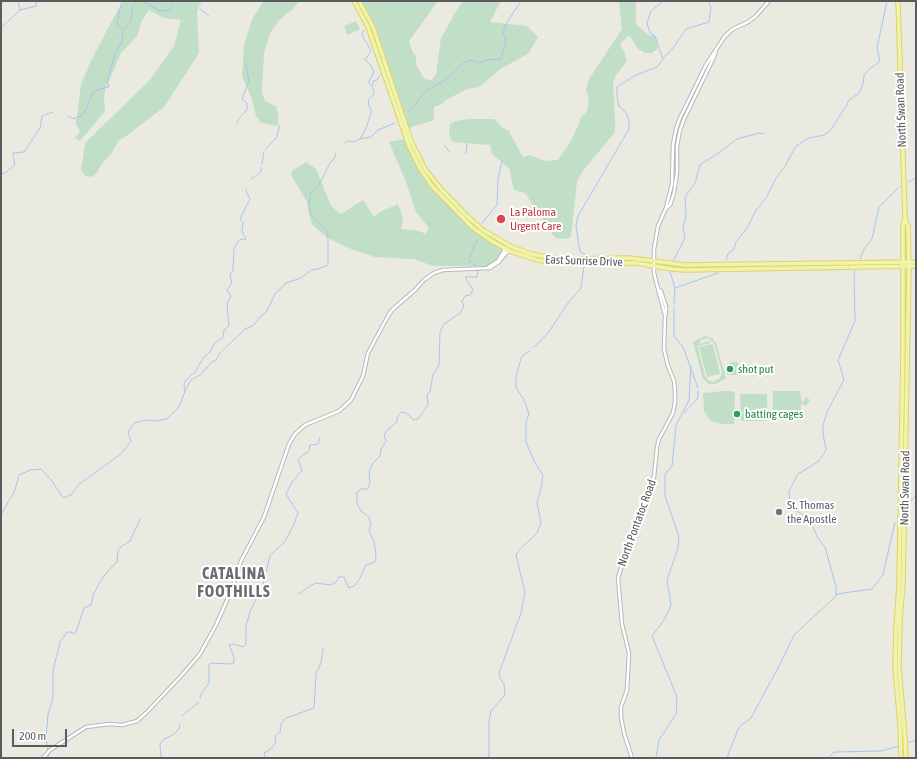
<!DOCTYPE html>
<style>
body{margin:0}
#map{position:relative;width:917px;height:759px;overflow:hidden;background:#eaeae1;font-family:"Asap Condensed",sans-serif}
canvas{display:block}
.frame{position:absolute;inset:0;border:2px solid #595b5f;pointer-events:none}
.scale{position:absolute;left:12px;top:729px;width:55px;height:18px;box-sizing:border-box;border:2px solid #595b5f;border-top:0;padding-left:5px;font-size:12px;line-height:14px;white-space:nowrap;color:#595b5f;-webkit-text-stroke:3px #fff;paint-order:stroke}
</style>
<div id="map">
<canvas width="917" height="759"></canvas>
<div class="frame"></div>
<div class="scale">200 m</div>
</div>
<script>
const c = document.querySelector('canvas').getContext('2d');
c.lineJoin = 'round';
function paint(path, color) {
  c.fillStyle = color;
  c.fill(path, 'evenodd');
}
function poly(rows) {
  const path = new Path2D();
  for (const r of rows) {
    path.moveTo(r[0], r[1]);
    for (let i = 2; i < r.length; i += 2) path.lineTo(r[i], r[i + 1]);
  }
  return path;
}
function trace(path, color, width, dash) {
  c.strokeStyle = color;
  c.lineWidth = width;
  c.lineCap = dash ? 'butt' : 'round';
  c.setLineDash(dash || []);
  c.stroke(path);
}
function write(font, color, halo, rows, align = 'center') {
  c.font = font + ' "Asap Condensed",sans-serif';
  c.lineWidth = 4;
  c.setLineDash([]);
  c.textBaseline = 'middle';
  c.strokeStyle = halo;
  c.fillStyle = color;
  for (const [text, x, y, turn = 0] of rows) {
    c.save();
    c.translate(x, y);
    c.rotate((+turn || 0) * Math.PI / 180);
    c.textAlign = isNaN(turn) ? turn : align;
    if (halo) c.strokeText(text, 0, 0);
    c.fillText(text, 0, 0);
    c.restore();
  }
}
const green = poly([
 [124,1,202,1,197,11,199,53,164,107,125,137,119,140,111,154,101,165,97,173,92,177,86,176,81,170,85,143,150,80,174,46,181,20,164,18,149,10,142,20,137,36,121,53,105,90,104,101,105,111,80,141,75,138,80,131,76,124,81,84,91,61,117,11],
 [265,1,299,1,294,8,279,20,270,33,264,54,262,92,265,101,276,106,278,114,278,126,261,123,256,116,252,99,242,76,244,44,252,20,262,3],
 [361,1,438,1,409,41,414,55,416,55,416,65,424,78,429,80,432,80,436,74,441,38,462,1,501,1,490,22,527,26,538,37,528,54,502,68,479,87,467,89,444,101,444,103,434,107,434,120,408,128,378,35,371,19],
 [619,1,636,1,636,24,648,35,655,36,658,48,652,53,645,53,638,49,629,35,621,43,621,47,624,51,627,61,615,77,613,84,615,120,615,132,582,172,577,181,571,237,567,239,556,238,552,234,551,227,544,222,525,193,514,190,509,168,492,154,490,145,453,142,449,135,450,124,456,121,469,119,494,119,503,128,509,131,521,154,524,157,529,155,545,161,558,160,570,143,579,124,581,117,585,114,588,108,589,100,586,90,589,79,622,29],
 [356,21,360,29,347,35,344,26],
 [404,139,416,162,433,187,465,220,503,250,495,262,485,266,439,266,430,265,414,259,375,257,351,249,326,237,312,224,308,210,307,202,291,175,293,170,306,162,316,169,331,206,341,214,363,200,374,217,380,212,398,204,403,218,401,229,419,231,426,234,429,228,416,212,406,182,389,142],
 [705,336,712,338,716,343,726,378,716,384,709,384,703,379,693,342],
 [707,338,714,343,722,372,720,378,713,382,708,380,705,376,698,348,698,344,699,346,710,343,709,341,699,344,701,340],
 [713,344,720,374,707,377,699,347],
 [730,362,738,362,738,375,727,375,725,367,730,367],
 [724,391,733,391,735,394,734,424,722,424,714,422,710,420,704,411,703,393],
 [773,391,800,391,802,403,806,397,810,400,806,406,801,404,801,410,792,420,775,420,774,419,773,412],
 [740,394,767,394,767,421,741,421]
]);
const stream = poly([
 [122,1,117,23,122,29],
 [142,1,160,11,170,10,173,4,172,1],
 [200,9,209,16],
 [20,10,36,6,37,1],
 [1,28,20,10,18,1],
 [123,30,130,23,133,5,137,1],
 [663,58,673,48,686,29,709,22,711,6,708,1],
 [373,85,373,81,377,80,380,75],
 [409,112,427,90,447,79,464,62,471,60,480,63,486,60,501,59,506,40,503,33,506,24,521,1],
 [68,116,74,119,82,115,87,108,92,94,97,90,109,87,109,85,107,82,115,54,122,41,123,32],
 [237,123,240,117,247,110,247,103,242,99,249,81,246,64],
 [360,139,367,126,371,113,371,109,369,106,368,100,374,94,373,88,369,83,369,81,374,72,370,64,365,60,371,51,363,37,362,33,364,30],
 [345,143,348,141,353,142,360,139,371,137,378,130,395,123],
 [445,146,450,152],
 [265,150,276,138,280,125],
 [466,153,467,143],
 [262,164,264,152],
 [1,174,5,173,15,165,13,153,24,152,40,128,42,116,53,112],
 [257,175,261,171,261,167],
 [251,179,255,176],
 [908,182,916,178],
 [482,223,497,205,498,179,502,161],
 [472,252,477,240],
 [471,254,469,259,469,261,473,262],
 [585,254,580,252,576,226,578,216,629,129,629,121,626,113,619,106,617,97,617,87,636,75,657,67,663,59,655,36,650,33,647,23,651,11,660,4,661,1],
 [860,259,864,249,872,239,879,207,899,187],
 [726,260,728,254,734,249,736,242,747,228,756,210,766,198,776,178,785,166,796,146,809,138,824,135,830,131,847,105,848,101,859,93,863,84,864,76,867,71,880,61,877,48,887,1],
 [673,261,685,238,683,228,686,216,685,197,695,183,700,165,717,154,737,139,759,133,764,134],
 [474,264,478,267],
 [670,272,675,288,674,304],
 [675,288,718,273],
 [674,307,674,336,683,347,698,388],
 [533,348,548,333,568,303,581,288,584,265],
 [185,392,184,384,186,380,196,371,203,358,210,352,214,344,223,337,224,330,229,326,227,304,231,296,227,290,232,283,230,274,233,270,234,249,238,241,241,239,245,240,246,239,242,231,243,223,240,219,250,199,247,193,246,189],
 [684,413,698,398,698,391],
 [906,507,916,495],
 [1,515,15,490,19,475,30,470,41,469,52,481,63,498,71,495,78,485,121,454,131,441,128,432,134,423,146,420,155,421,167,419,178,408,189,383,191,380,200,375,212,362,216,360,220,353,245,329,254,325,261,316,267,311,275,294,286,283,301,278,311,270,318,269,328,265,328,236,327,232,311,214,309,203,311,193,320,183,330,163,334,159,336,153],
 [298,594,315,583,331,585,336,582,339,577,344,577,349,588,354,586,359,580,366,565,375,562,376,555,374,542,369,531,371,524,369,517,361,511,357,503,357,492,361,489,367,489,370,484,369,472,373,463,380,456,381,449,386,441,384,435,386,431,397,422,397,417,401,412,406,413,414,420,418,419,428,405,427,395,430,391,433,375,439,365,440,332,444,324,459,314,464,307,462,301,465,296,470,295,473,290,465,277,477,277,478,270],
 [837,594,872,589,883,575,895,522],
 [258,596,263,585,270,555,284,543,294,524,298,513,286,494,292,482,302,470,298,459,309,451,310,445,318,444,320,437],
 [200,698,201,694,209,683,209,664,213,663,229,664,234,663,234,657,229,645,233,644,243,647,246,644,246,626,250,612,256,599],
 [182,716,199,702],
 [907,743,916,740],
 [48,750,46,739,48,714,53,698,53,671,60,642,67,632,71,632,74,634,76,632,84,608,91,605,93,595,100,582,107,572,117,562,118,551,122,546,130,541,140,519],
 [48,754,49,758],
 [161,758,160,744,164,739,173,735,179,729,180,724],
 [265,758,264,753,271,749,276,742,275,736,280,732,281,724,286,718,314,708,316,673,321,663,323,648],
 [488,758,489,753,489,722,491,711,505,695,504,684,500,678,499,673,521,613,525,592,516,555,519,550,537,533,541,523,537,503,541,488,543,475,535,463,526,442,526,422,529,414,525,402,516,387,516,376,522,356,530,351],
 [656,758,659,740,676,714,677,697,652,636,664,620,671,605,667,580,678,548,679,537,665,496,665,474,672,466,676,425,689,400,691,366],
 [727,758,739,727,751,718,779,666,794,635,836,596,836,587,825,547,818,538,809,519,794,509,790,502,789,491,798,474,819,461,826,450,823,434,823,425,827,412,844,380,838,360,855,321,854,274,856,271],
 [828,758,834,752,881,751,900,746]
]);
const minor = poly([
 [666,208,672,184,673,145,676,129,680,118,706,65,725,36,733,29,748,22,756,16,769,1],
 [488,267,498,261,506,248],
 [658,289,654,273,654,249,658,226,666,208,670,205,674,193,677,173,677,146,680,130,684,119,714,57,716,50],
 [43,758,50,750,86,727,109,724,122,725,137,721,146,713,182,675,200,654,216,625,231,591,241,561,264,517,289,444,295,434,305,425,339,411,351,400,363,376,368,353,388,316,392,310,415,290,424,280,434,273,443,270,490,268,499,262,506,253,510,251],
 [632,758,624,733,621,717,621,707,627,690,629,653,622,624,618,578,628,546,654,477,657,447,659,439,673,413,675,402,675,391,674,381,668,366,664,349,665,315,666,313,666,307,661,291,658,289,665,315]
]);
const major = poly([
 [354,1,368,27,409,146,421,170,433,187,473,228,495,243,510,251,537,260,558,263,636,263,672,269,685,270,916,266],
 [359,1,373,27,411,141,425,169,441,189,468,217,483,230,510,246,531,254,559,259,629,258,685,265,916,262],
 [898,1,905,218,908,226,909,267,903,584,900,619,899,668,905,738,906,758],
 [901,758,900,724,895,668,896,628,899,585,903,352,903,225,905,218]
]);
const markers = [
 [501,219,5,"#e0444e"],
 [730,369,4,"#2e9e5b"],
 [737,414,4,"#2e9e5b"],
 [779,512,4,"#6b7280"]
];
const streetNames = [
 ["North Swan Road",901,110,-92],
 ["East Sunrise Drive",584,261,2],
 ["North Swan Road",905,488,-89],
 ["North Pontatoc Road",637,523,-70]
];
const healthNames = [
 ["La Paloma",510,212],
 ["Urgent Care",510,226]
];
const leisureNames = [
 ["shot put",738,369],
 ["batting cages",745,414]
];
const worshipNames = [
 ["St. Thomas",787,505],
 ["the Apostle",787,519]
];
const districtNames = [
 ["CATALINA",234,574],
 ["FOOTHILLS",234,592]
];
paint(green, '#c0dfc6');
trace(stream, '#a8c3f3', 1);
trace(minor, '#b6b7bc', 4.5);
trace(major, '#ddd466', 5.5);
trace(minor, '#fff', 2.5);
trace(major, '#f0f3ac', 3.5);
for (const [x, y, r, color] of markers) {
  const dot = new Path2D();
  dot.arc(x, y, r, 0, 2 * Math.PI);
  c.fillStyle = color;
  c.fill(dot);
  trace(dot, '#fff', 1.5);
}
write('12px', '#595b5f', '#fff', streetNames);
write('12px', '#be3a42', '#fff', healthNames, 'left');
write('12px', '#27864d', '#fff', leisureNames, 'left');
write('12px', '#5b616d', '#fff', worshipNames, 'left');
c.letterSpacing = '1px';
write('bold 16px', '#6a6c71', '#fff', districtNames);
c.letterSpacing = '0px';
</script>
